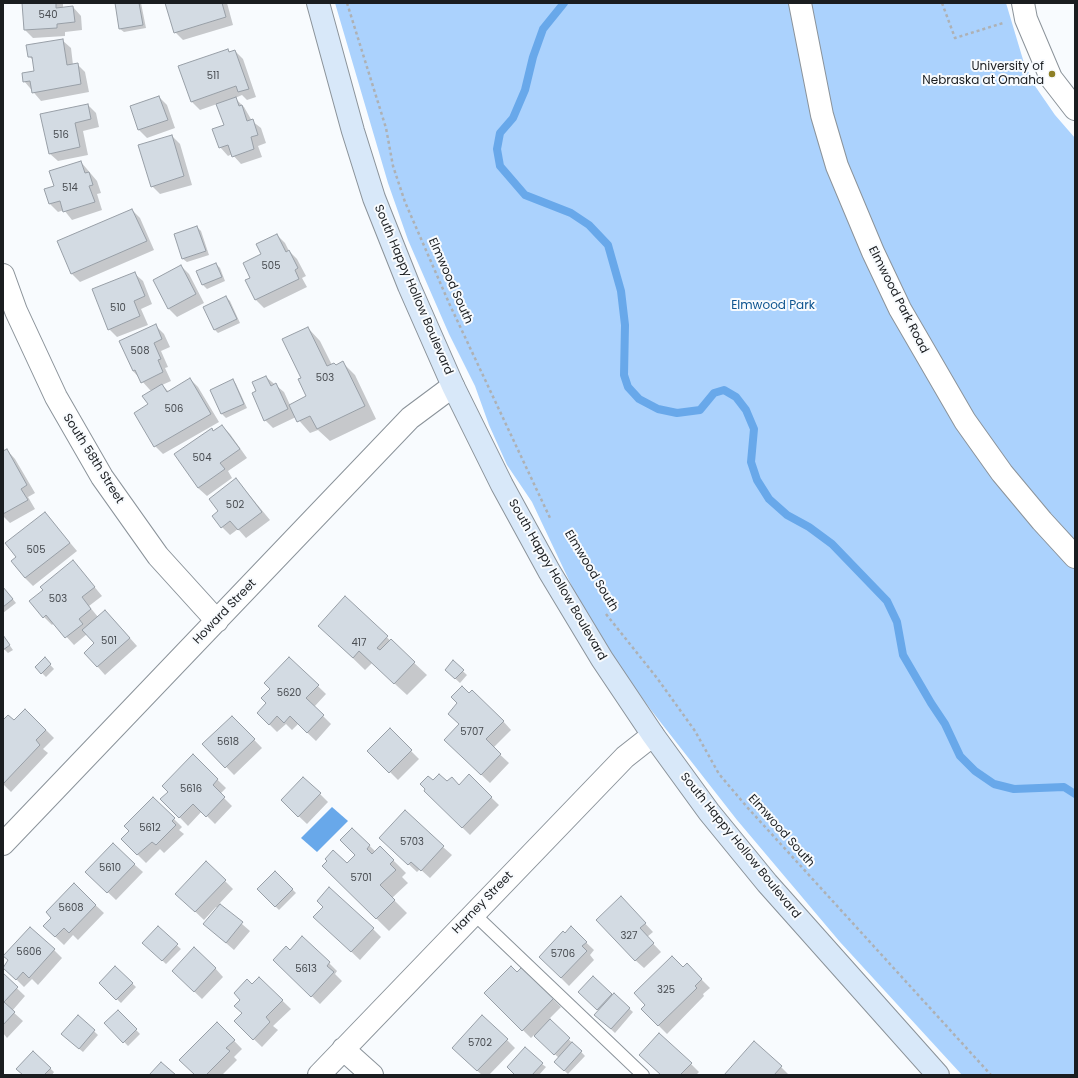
<!DOCTYPE html>
<style>
body{margin:0}
#map{position:relative;width:1078px;height:1078px;overflow:hidden;background:#f8fbfe;font-family:Poppins,sans-serif}
canvas{display:block}
.frame{position:absolute;inset:0;border:4px solid #1a1d20;pointer-events:none}
</style>
<div id="map">
<canvas width="1078" height="1078"></canvas>
<div class="frame"></div>
</div>
<script>
const c = document.querySelector('canvas').getContext('2d');
c.lineJoin = 'round';
function paint(path, color) {
  c.fillStyle = color;
  c.fill(path, 'evenodd');
}
function poly(rows) {
  const path = new Path2D();
  for (const r of rows) {
    path.moveTo(r[0], r[1]);
    for (let i = 2; i < r.length; i += 2) path.lineTo(r[i], r[i + 1]);
  }
  return path;
}
function trace(path, color, width, dash) {
  c.strokeStyle = color;
  c.lineWidth = width;
  c.lineCap = dash ? 'butt' : 'round';
  c.setLineDash(dash || []);
  c.stroke(path);
}
function write(font, color, halo, rows, align = 'center') {
  c.font = font + ' Poppins,sans-serif';
  c.lineWidth = 4;
  c.setLineDash([]);
  c.textBaseline = 'middle';
  c.strokeStyle = halo;
  c.fillStyle = color;
  for (const [text, x, y, turn = 0] of rows) {
    c.save();
    c.translate(x, y);
    c.rotate((+turn || 0) * Math.PI / 180);
    c.textAlign = isNaN(turn) ? turn : align;
    if (halo) c.strokeText(text, 0, 0);
    c.fillText(text, 0, 0);
    c.restore();
  }
}
const green = poly([
 [335,3,1006,3,1024,63,1035,86,1055,115,1075,138,1075,1075,962,1075,840,942,737,820,651,710,622,670,576,595,532,502,507,465,489,425,475,386,449,334,408,240,388,183]
]);
const water = poly([
 [332,807,348,821,317,852,301,838]
]);
const shadow = poly([
 [23,3,63,3,63,8,73,7,81,16,82,30,65,32,65,36,33,38,25,30],
 [116,3,141,3,146,28,124,32,120,29],
 [166,3,227,3,233,25,183,40,175,32],
 [62,40,71,48,73,65,77,64,85,72,89,92,41,101,24,81,35,72,34,61,29,56],
 [228,50,230,52,235,51,243,59,256,97,247,100,242,95,235,98,244,107,252,121,261,128,266,143,258,146,262,157,241,164,232,154,228,156,220,147,225,125,217,104,200,110,192,102],
 [159,97,167,105,175,128,147,138,139,130],
 [88,105,96,113,99,127,83,131,88,155,58,161,49,153],
 [172,136,180,144,192,185,160,194,152,186],
 [81,162,97,181,101,193,97,194,102,210,72,220,64,210,58,212,50,204,45,190,56,187],
 [132,210,140,218,154,250,80,282,72,274],
 [197,227,201,231,209,255,187,262,183,259,175,234],
 [277,235,285,243,289,251,297,259,306,276,302,278,307,287,264,308,256,300,247,280,251,278,262,255],
 [216,264,220,268,225,281,207,289,203,285,197,271],
 [181,266,189,274,204,303,177,317,169,309,154,280],
 [134,273,143,281,152,304,141,309,148,325,117,337,109,329],
 [226,297,230,301,240,323,218,333,214,329],
 [156,326,164,334,170,347,161,351,168,367,165,368,171,381,162,385,169,392,190,379,198,387,219,422,163,454,155,446,149,405,155,390,150,390,133,371],
 [308,328,320,341,332,365,336,366,343,363,355,375,376,419,330,441,318,430,310,433,296,417,273,428,265,420,257,391,266,377,284,392,290,405,307,397,302,378],
 [233,380,236,384,247,408,226,418,222,414,211,390],
 [222,426,230,434,247,458,228,471,232,478,207,496,198,488,175,454],
 [7,450,15,459,35,493,28,497,35,509,10,523,3,516,3,452],
 [236,479,270,520,246,538,238,529,230,535,222,527,220,511],
 [45,513,77,551,33,586,25,578,18,557],
 [73,561,102,596,89,606,98,617,113,619,137,646,105,675,97,666,96,644,87,634,74,645,54,623,52,625,44,617,44,590],
 [3,587,16,603,3,613],
 [345,598,427,675,407,695,372,663,365,670,332,638],
 [3,636,13,650,8,653,3,648],
 [289,658,326,694,314,707,331,724,316,741,298,724,292,730,286,724,277,732,258,713,268,703,271,689],
 [45,659,54,669,46,677,36,667],
 [453,662,467,675,460,683,446,670],
 [459,703,503,721,511,730,493,748,509,763,490,783,453,748,460,724],
 [232,717,262,748,234,775,204,744],
 [3,722,14,722,46,730,54,738,43,749,48,753,11,792,3,784],
 [390,730,419,759,398,780,369,751],
 [193,756,226,788,220,794,232,806,215,824,202,811,188,826,162,799,169,792],
 [469,776,499,805,470,835,425,791,433,781,459,786],
 [320,794,328,802,307,824,290,808],
 [153,798,182,827,179,830,184,834,164,853,160,849,146,863,122,839,131,831],
 [352,829,376,852,380,847,406,873,402,877,408,883,392,898,407,913,389,931,323,866,347,865,356,856],
 [389,846,443,847,452,855,430,878,420,869,417,872],
 [134,864,143,872,116,900,95,880],
 [275,872,296,893,279,910,258,889],
 [225,881,233,889,219,904,250,931,234,950,204,924,218,908,216,907,204,920,185,902],
 [74,885,104,913,78,940,73,935,64,945,44,926,52,918],
 [629,906,653,932,647,937,661,952,644,968,635,960],
 [323,925,373,929,381,937,360,960],
 [158,928,181,949,166,964,144,943],
 [571,928,594,950,590,955,594,960,569,986,540,957],
 [54,950,62,958,38,985,32,979,24,987,12,975],
 [290,951,329,963,337,971,335,974,342,981,320,1004,282,968],
 [687,965,710,988,703,994,704,996,667,1034,642,1009],
 [115,967,136,987,121,1003,100,983],
 [215,968,223,977,202,999,181,979],
 [522,969,561,1007,549,1019,585,1056,568,1074,555,1062,559,1058,534,1035,531,1038,485,993,517,974],
 [3,975,25,996,12,1011,23,1021,7,1038,3,1033],
 [593,977,633,1012,615,1033,596,1015,599,1011,579,992],
 [259,978,291,1009,273,1026,278,1030,262,1047,235,1021,243,1013,252,986],
 [118,1011,140,1034,128,1046,106,1023],
 [78,1016,98,1035,83,1052,66,1038],
 [217,1023,242,1049,234,1057,237,1060,222,1075,196,1075],
 [507,1040,515,1048,489,1075,482,1075,461,1056],
 [33,1052,54,1072,52,1075,24,1075],
 [542,1064,546,1067,539,1075,516,1075],
 [691,1064,699,1072,696,1075,662,1075],
 [781,1067,789,1075,725,1075]
]);
const stream = poly([
 [564,3,543,29,533,57,525,90,513,118,500,133,497,149,500,166,525,195,571,213,589,225,608,245,621,291,625,325,624,375,628,387,639,399,658,409,677,413,700,410,714,393,724,390,736,397,746,410,754,429,751,462,757,480,769,499,787,515,809,527,832,544,887,601,897,622,903,655,931,703,945,724,960,756,975,771,994,784,1014,789,1064,787,1075,794]
]);
const building = poly([
 [22,3,56,3,56,8,73,6,75,22,57,24,57,28,24,30,22,3],
 [115,3,139,3,143,25,119,29,115,3],
 [165,3,222,3,226,17,174,33,165,3],
 [63,39,67,65,78,63,81,84,32,93,30,81,23,82,22,73,34,71,32,57,28,57,26,45,63,39],
 [228,49,229,52,235,50,249,89,238,92,236,86,191,102,178,66,228,49],
 [159,96,168,120,138,130,130,106,159,96],
 [236,97,239,106,242,105,247,121,253,119,258,135,251,137,254,149,232,157,228,145,219,148,212,129,224,125,216,104,236,97],
 [88,104,91,119,75,123,80,147,49,154,40,114,88,104],
 [172,135,184,176,151,187,138,145,172,135],
 [81,161,85,173,89,172,93,185,89,186,95,202,63,212,60,201,49,204,44,189,54,186,49,171,81,161],
 [132,209,147,241,71,274,57,241,132,209],
 [197,226,206,251,182,259,174,234,197,226],
 [277,234,286,252,289,250,298,268,295,270,299,279,255,300,245,280,250,278,243,263,261,254,256,244,277,234],
 [216,263,222,277,202,285,196,271,216,263],
 [181,265,196,294,168,309,153,280,181,265],
 [135,272,145,296,134,301,140,316,108,330,92,289,135,272],
 [226,296,237,319,214,330,203,307,226,296],
 [156,324,162,339,154,343,161,359,158,360,163,372,141,383,135,370,133,371,119,341,156,324],
 [308,327,327,366,334,363,336,365,343,361,365,406,317,429,310,416,297,422,289,405,306,396,298,379,301,378,282,339,308,327],
 [266,376,271,386,276,383,288,409,264,421,252,393,256,391,252,382,266,376],
 [190,378,211,414,154,447,134,413,148,404,142,396,162,384,167,392,190,378],
 [233,379,244,404,221,414,210,390,233,379],
 [222,425,240,449,220,463,225,469,198,488,174,454,212,428,213,431,222,425],
 [7,449,27,485,21,489,28,500,3,514,3,451,7,449],
 [236,478,262,512,238,530,230,521,221,528,212,516,218,511,209,499,236,478],
 [45,512,70,543,25,578,11,561,16,557,5,543,45,512],
 [73,560,95,587,82,597,91,609,79,619,83,624,65,638,46,615,43,618,29,601,43,590,40,587,73,560],
 [3,587,13,599,3,607,3,587],
 [345,596,388,636,377,648,380,650,391,639,415,662,394,684,359,651,353,658,318,626,345,596],
 [105,610,130,638,97,667,84,653,94,643,82,630,105,610],
 [3,635,10,645,3,650,3,635],
 [45,657,51,664,41,674,35,667,45,657],
 [289,657,319,685,306,698,324,715,307,733,290,716,284,723,277,716,269,725,257,713,266,703,261,698,270,689,264,683,289,657],
 [453,660,464,670,455,679,445,670,453,660],
 [462,686,469,693,472,690,504,721,486,739,501,754,481,775,444,740,459,724,448,714,457,703,451,697,462,686],
 [25,709,46,730,36,740,40,745,3,784,3,720,8,715,14,720,25,709],
 [232,716,255,739,225,768,202,744,232,716],
 [390,728,412,750,389,773,367,751,390,728],
 [193,754,218,779,213,785,225,797,206,817,193,804,179,818,160,799,168,792,162,786,193,754],
 [439,774,447,781,452,777,459,785,469,774,492,797,462,828,424,791,425,789,420,784,428,776,433,780,439,774],
 [303,777,321,793,298,817,281,800,303,777],
 [153,797,175,818,172,821,176,825,156,845,152,842,137,855,121,839,129,831,124,826,153,797],
 [405,810,444,846,421,871,411,862,408,865,379,838,405,810],
 [352,828,370,845,367,849,372,854,380,846,394,860,390,864,396,870,380,885,395,900,376,919,322,866,327,861,325,859,333,850,347,863,355,855,340,840,352,828],
 [113,843,135,864,107,893,85,872,113,843],
 [206,861,226,880,195,912,175,894,206,861],
 [275,871,293,889,275,907,257,889,275,871],
 [74,883,96,905,69,933,64,928,55,937,43,926,51,918,46,912,74,883],
 [329,887,374,928,351,952,313,917,323,907,317,901,329,887],
 [621,896,646,923,640,928,654,943,635,961,596,920,621,896],
 [220,904,243,922,226,943,203,924,220,904],
 [158,926,178,944,162,961,142,943,158,926],
 [571,926,587,942,582,946,587,951,561,978,539,957,563,931,565,933,571,926],
 [30,927,55,949,29,978,23,972,16,980,3,968,8,960,3,956,30,927],
 [302,936,330,962,327,966,334,972,311,997,273,960,286,946,290,950,302,936],
 [194,947,216,968,194,992,172,971,194,947],
 [672,956,683,967,687,963,702,979,695,986,697,988,658,1026,641,1009,645,1005,634,993,672,956],
 [115,966,133,983,116,1000,99,983,115,966],
 [511,966,517,972,522,967,554,998,522,1031,484,993,511,966],
 [3,973,18,987,4,1002,15,1012,3,1025,3,973],
 [593,976,612,994,597,1010,578,992,593,976],
 [259,977,283,1000,266,1017,270,1022,253,1040,234,1021,242,1013,234,1006,240,1000,234,993,247,979,252,984,259,977],
 [614,993,630,1008,611,1029,594,1015,614,993],
 [118,1010,137,1029,123,1043,104,1023,118,1010],
 [78,1015,95,1030,79,1049,61,1034,78,1015],
 [482,1015,508,1039,477,1071,452,1048,482,1015],
 [550,1019,570,1038,554,1055,534,1036,550,1019],
 [217,1022,235,1040,226,1048,230,1051,206,1075,195,1075,179,1060,217,1022],
 [659,1033,692,1063,680,1075,661,1075,639,1055,659,1033],
 [754,1041,782,1066,774,1075,724,1075,754,1041],
 [572,1042,582,1051,564,1071,554,1062,572,1042],
 [525,1047,543,1063,532,1075,515,1075,507,1067,525,1047],
 [33,1051,51,1068,44,1075,23,1075,16,1069,33,1051],
 [161,1062,176,1075,149,1075,161,1062]
]);
const path = poly([
 [347,3,386,128,393,166,405,202,449,303,550,518],
 [942,3,955,38,1003,23],
 [606,614,657,678,695,731,719,774,747,807,991,1075]
]);
const lane = poly([
 [473,913,643,1075]
]);
const street = poly([
 [800,3,822,115,837,166,873,252,900,309,965,421,1002,473,1042,521,1075,557],
 [1023,3,1026,19,1051,78,1075,109],
 [3,275,16,311,56,397,102,477,158,556,217,621],
 [3,844,410,418,453,386],
 [343,1049,372,1075],
 [319,1075,625,757,653,735]
]);
const secondary = poly([
 [318,3,353,131,374,198,409,286,453,386,502,485,549,571,602,659,653,735,709,812,767,883,938,1075]
]);
const markers = [
 [1052,74,4,"#8e8027"]
];
const numberNames = [
 ["540",48,15],
 ["511",213,76],
 ["516",61,135],
 ["514",70,188],
 ["505",271,266],
 ["510",118,308],
 ["508",140,351],
 ["503",325,378],
 ["506",174,409],
 ["504",202,458],
 ["502",235,505],
 ["505",36,550],
 ["503",58,599],
 ["501",109,641],
 ["417",359,643],
 ["5620",289,693],
 ["5707",472,732],
 ["5618",228,742],
 ["5616",191,789],
 ["5612",150,828],
 ["5703",412,842],
 ["5610",110,868],
 ["5701",361,878],
 ["5608",71,908],
 ["327",629,936],
 ["5606",29,952],
 ["5706",563,954],
 ["5613",306,969],
 ["325",666,990],
 ["5702",480,1043]
];
const poiNames = [
 ["University of",1044,67],
 ["Nebraska at Omaha",1044,81]
];
const streetNames = [
 ["Elmwood South",450,281,66],
 ["South Happy Hollow Boulevard",413,290,67],
 ["Elmwood Park Road",898,300,63],
 ["South 58th Street",93,459,58],
 ["Elmwood South",591,571,59],
 ["South Happy Hollow Boulevard",557,580,60],
 ["Howard Street",225,612,-46],
 ["Elmwood South",781,831,48],
 ["South Happy Hollow Boulevard",740,846,51],
 ["Harney Street",483,903,-46]
];
const parkNames = [
 ["Elmwood Park",773,306]
];
paint(green, '#abd2fd');
paint(water, '#68a8ea');
paint(shadow, '#0003');
trace(stream, '#68a8ea', 8);
paint(building, '#d3dbe3');
trace(building, '#989fa7', 1);
trace(lane, '#8b939a', 14);
trace(street, '#8b939a', 24);
trace(secondary, '#8b939a', 24);
trace(path, '#aeb1b4', 2.5, [3, 3]);
trace(lane, '#fff', 12);
trace(street, '#fff', 22);
trace(secondary, '#d8e8f9', 22);
for (const [x, y, r, color] of markers) {
  const dot = new Path2D();
  dot.arc(x, y, r, 0, 2 * Math.PI);
  c.fillStyle = color;
  c.fill(dot);
  trace(dot, '#f8fbfe', 1.5);
}
write('10px', '#484c51', null, numberNames);
write('12px', '#1a1d20', '#f8fbfe', poiNames, 'right');
write('12px', '#1a1d20', '#f8fbfe', streetNames);
write('12px', '#0d5490', '#f8fbfe', parkNames);
</script>
